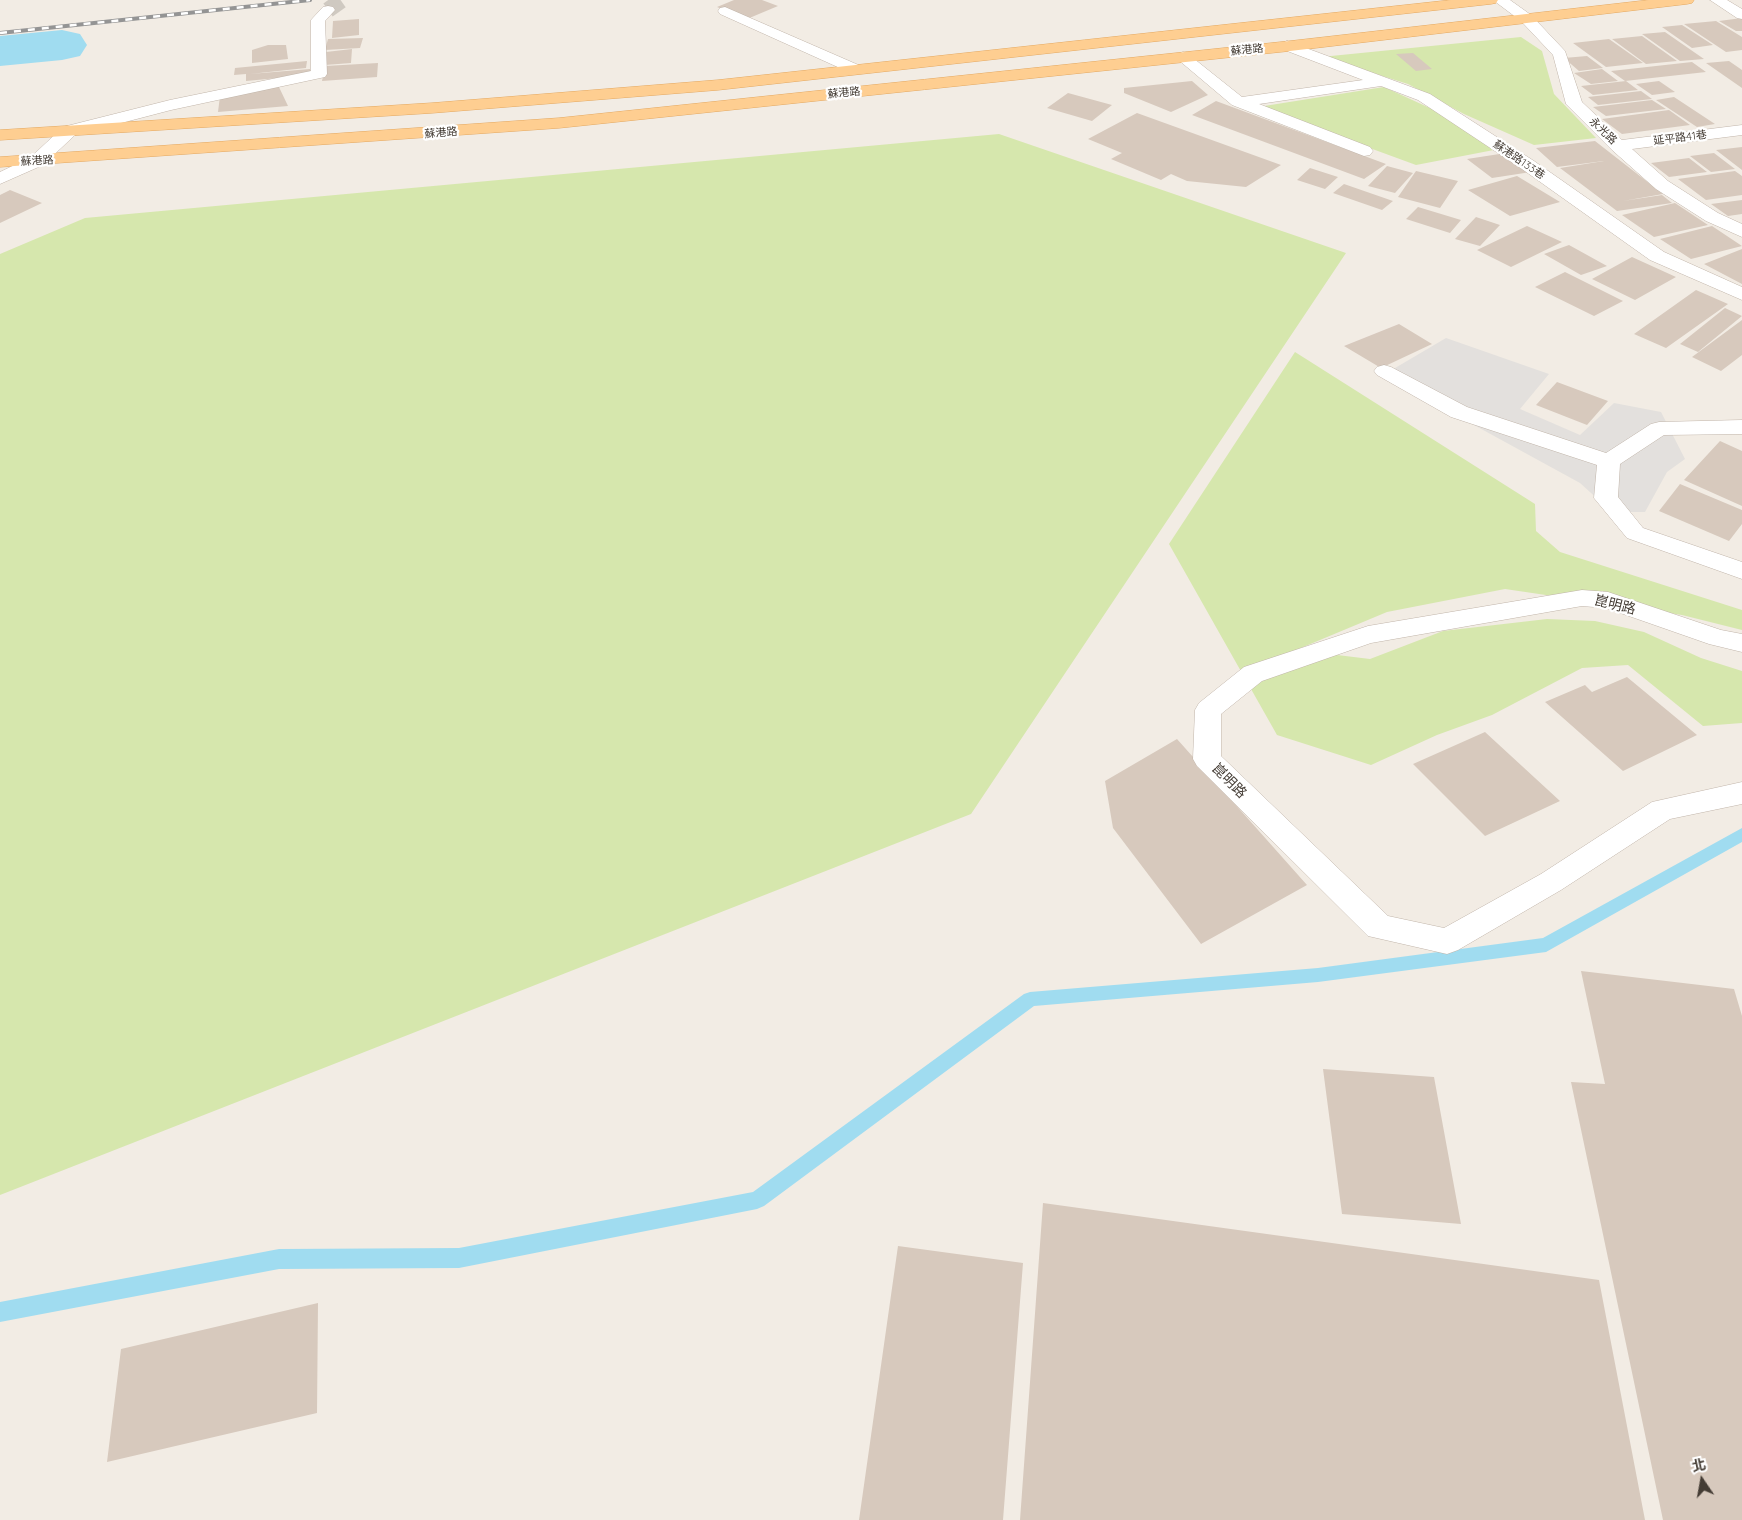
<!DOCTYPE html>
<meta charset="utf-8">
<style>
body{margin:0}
#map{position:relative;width:1742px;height:1520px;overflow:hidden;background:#f2ece4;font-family:Quicksand,"Noto Sans TC",sans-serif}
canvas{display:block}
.north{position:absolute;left:1677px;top:1455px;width:50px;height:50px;-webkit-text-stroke:4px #fff;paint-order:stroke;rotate:348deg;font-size:14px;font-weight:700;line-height:20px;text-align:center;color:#443c34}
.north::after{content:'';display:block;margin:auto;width:18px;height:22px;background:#443c34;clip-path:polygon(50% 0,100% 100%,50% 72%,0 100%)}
</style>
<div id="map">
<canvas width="1742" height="1520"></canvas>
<div class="north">北</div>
</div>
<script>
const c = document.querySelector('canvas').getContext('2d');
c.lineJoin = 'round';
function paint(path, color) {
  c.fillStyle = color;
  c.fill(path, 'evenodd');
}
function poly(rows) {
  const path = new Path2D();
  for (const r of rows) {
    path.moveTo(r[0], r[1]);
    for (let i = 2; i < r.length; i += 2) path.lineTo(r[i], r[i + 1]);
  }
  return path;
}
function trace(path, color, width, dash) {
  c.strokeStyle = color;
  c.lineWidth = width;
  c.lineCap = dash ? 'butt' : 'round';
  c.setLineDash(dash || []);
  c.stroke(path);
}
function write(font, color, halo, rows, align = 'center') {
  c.font = font + ' Quicksand,"Noto Sans TC",sans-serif';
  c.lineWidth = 4.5;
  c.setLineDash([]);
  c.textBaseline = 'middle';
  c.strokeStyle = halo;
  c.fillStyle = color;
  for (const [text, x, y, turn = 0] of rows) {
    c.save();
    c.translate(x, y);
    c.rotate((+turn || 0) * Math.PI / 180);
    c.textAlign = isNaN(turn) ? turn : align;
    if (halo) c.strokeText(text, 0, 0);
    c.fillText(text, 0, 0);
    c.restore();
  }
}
const green = poly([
 [1521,37,1542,51,1554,94,1596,138,1534,145,1464,114,1408,84,1321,57],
 [1384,87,1445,115,1499,149,1416,165,1258,107],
 [999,134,1346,253,971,814,0,1195,0,254,85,218],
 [1295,352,1535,504,1536,531,1560,552,1742,610,1742,630,1682,615,1505,589,1387,612,1296,650,1370,659,1443,631,1547,619,1595,621,1644,632,1701,658,1742,671,1742,723,1703,726,1628,665,1582,668,1492,715,1437,735,1371,765,1277,735,1169,544]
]);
const parking = poly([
 [1446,338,1549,374,1520,409,1580,435,1614,403,1661,412,1685,459,1667,472,1645,512,1612,512,1580,483,1410,390,1390,371]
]);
const stream = poly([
 [1742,828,1742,842,1546,952,1318,982,1034,1006,764,1206,757,1209,459,1268,279,1269,0,1322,0,1302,279,1249,459,1248,753,1192,1024,994,1030,992,1318,968,1543,938,1742,828]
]);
const river = poly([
 [62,30,80,34,87,45,80,56,62,60,0,66,0,36,62,30]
]);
const building = poly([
 [734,0,762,0,778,6,747,19,717,7],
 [1742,18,1742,31,1736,31,1719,21],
 [359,19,359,35,332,38,333,21],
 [1716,21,1742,37,1742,50,1726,52,1684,24],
 [1682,25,1713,45,1692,48,1662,27],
 [1665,32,1704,59,1680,61,1642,34],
 [1642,36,1677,61,1646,64,1612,39],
 [363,38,360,48,325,50,328,39],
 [1609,39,1643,63,1606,67,1573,43],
 [268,45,286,45,288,59,252,63,252,50],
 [352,49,351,63,325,65,326,52],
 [1413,53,1432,69,1416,71,1396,54],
 [1587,56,1603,68,1579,71,1564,58],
 [307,61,306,68,250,74,310,69,310,75,246,81,246,74,234,75,235,68],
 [1729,61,1742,70,1742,88,1706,63],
 [1692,62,1706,72,1625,81,1611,71],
 [378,63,377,77,322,81,325,66],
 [1602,69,1618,81,1591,84,1574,73],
 [1192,81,1208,95,1171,112,1124,93,1124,88],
 [1626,81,1638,90,1593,95,1581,86],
 [1659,81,1675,92,1652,95,1636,84],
 [278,85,288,106,218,112,220,96],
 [1641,91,1652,99,1598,105,1588,97],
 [1068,93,1112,105,1092,121,1047,108],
 [1674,97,1715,124,1697,127,1656,100],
 [1652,100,1666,109,1606,116,1593,107],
 [1216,101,1386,164,1364,179,1192,115],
 [1669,110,1690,125,1622,134,1602,119],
 [1137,113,1281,165,1246,187,1187,181,1171,174,1161,180,1111,159,1122,153,1088,139],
 [1595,141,1663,194,1623,201,1662,195,1672,203,1617,211,1560,168,1604,161,1557,167,1536,148],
 [1742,147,1742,170,1716,150],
 [1506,153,1531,172,1492,178,1467,159],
 [1714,153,1735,169,1711,172,1690,156],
 [1689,158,1707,172,1669,177,1651,163],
 [1387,166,1413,173,1395,193,1368,186],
 [1310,168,1338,177,1325,189,1297,180],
 [1416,171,1458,181,1440,208,1398,197],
 [1735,171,1742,176,1742,195,1706,200,1678,179],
 [1517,176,1560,202,1510,216,1468,190],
 [1344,184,1393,201,1382,210,1333,193],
 [10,190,42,203,0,223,0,195],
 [1742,200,1742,214,1728,216,1711,204],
 [1675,203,1708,225,1654,237,1622,215],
 [1418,207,1461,220,1450,233,1406,219],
 [1476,217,1500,225,1480,246,1455,239],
 [1527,226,1562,242,1511,267,1477,250],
 [1712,226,1742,246,1691,259,1660,239],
 [1569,245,1607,266,1581,275,1544,254],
 [1742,249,1742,284,1704,264],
 [1632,257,1676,277,1635,300,1592,279],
 [1565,272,1623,301,1594,316,1535,287],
 [1696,290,1728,304,1666,348,1634,334],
 [1725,308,1742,316,1698,352,1680,344],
 [1742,320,1742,355,1721,371,1692,357],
 [1399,324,1432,344,1381,368,1344,346],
 [1557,382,1608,401,1587,425,1536,405],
 [1720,441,1742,451,1742,506,1684,480],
 [1680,484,1742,510,1742,524,1729,541,1659,511],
 [1627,677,1697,735,1623,771,1545,702,1585,685,1592,692],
 [1485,732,1560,801,1485,836,1413,764],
 [1177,739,1307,885,1201,944,1113,828,1105,781],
 [1581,971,1734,989,1742,1016,1742,1520,1663,1520,1571,1082,1605,1084],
 [1323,1069,1434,1077,1461,1224,1342,1214],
 [1043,1203,1599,1280,1645,1520,1020,1520],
 [898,1246,1023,1263,1003,1520,859,1520],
 [318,1303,317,1413,107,1462,121,1349]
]);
const minorTunnel = poly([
 [328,10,342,0]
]);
const minor = poly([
 [1493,0,1510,0,1531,15,1565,51,1582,102,1622,140,1742,125,1742,135,1632,149,1668,181,1718,213,1742,224,1742,237,1706,221,1656,189,1612,150,1566,104,1553,55,1521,21,1493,0],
 [1710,0,1727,0,1742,9,1742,19,1737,18,1710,0],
 [328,6,333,7,335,10,325,21,327,74,325,77,171,110,75,135,43,165,0,184,0,172,31,157,63,127,170,100,311,71,311,20,323,7,328,6],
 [725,7,863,67,865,70,863,73,851,73,720,14,718,11,720,8,725,7],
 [1287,41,1430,94,1534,161,1664,252,1742,287,1742,300,1650,260,1522,169,1418,100,1381,86,1259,104,1370,147,1373,151,1370,155,1364,156,1232,105,1175,57,1178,54,1183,52,1188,54,1242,97,1363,80,1282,49,1279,46,1282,43,1287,41],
 [1384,365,1391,367,1467,407,1606,453,1651,424,1659,422,1742,420,1742,434,1664,435,1620,464,1618,497,1643,528,1742,562,1742,579,1627,538,1594,498,1597,465,1451,417,1377,375,1374,371,1377,367,1384,365],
 [1582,590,1608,592,1721,630,1742,634,1742,652,1709,644,1606,608,1582,606,1371,643,1262,681,1221,714,1221,756,1388,916,1444,928,1541,874,1652,802,1742,782,1742,804,1670,819,1561,890,1458,950,1447,954,1368,936,1197,766,1193,759,1195,710,1199,703,1244,667,1368,626,1582,590]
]);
const major = poly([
 [1451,0,1498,0,1496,3,1491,4,718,90,432,113,0,140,0,130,432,103,718,80,1451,0],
 [1649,0,1694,0,1692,3,1687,4,1290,51,559,128,0,167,0,157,559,118,1290,41,1649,0]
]);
const rail = poly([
 [0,33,310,0]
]);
const farStreetnames = [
 ["蘇港路",1247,50,-6],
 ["蘇港路",844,93,-6],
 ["永光路",1603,131,44],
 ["蘇港路",441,133,-5],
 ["延平路41巷",1680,138,-7],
 ["蘇港路133巷",1519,160,34],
 ["蘇港路",37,161,-3]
];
const streetNames = [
 ["崑明路",1615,605,14],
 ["崑明路",1229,781,45]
];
paint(green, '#d6e7ad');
paint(parking, '#e3e0dd');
paint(stream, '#a0dcf0');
paint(river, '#a0dcf0');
paint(building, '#d7c9bd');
trace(minorTunnel, '#cfc9c1', 16, [16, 8]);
trace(minor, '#c1b5aa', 1);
trace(major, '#e3a861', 1);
paint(minor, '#fff');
paint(major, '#fece91');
trace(rail, '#949494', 4);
trace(rail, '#fff', 2.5, [7]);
write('11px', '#443c34', '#fff', farStreetnames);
write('14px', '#443c34', '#fff', streetNames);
</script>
